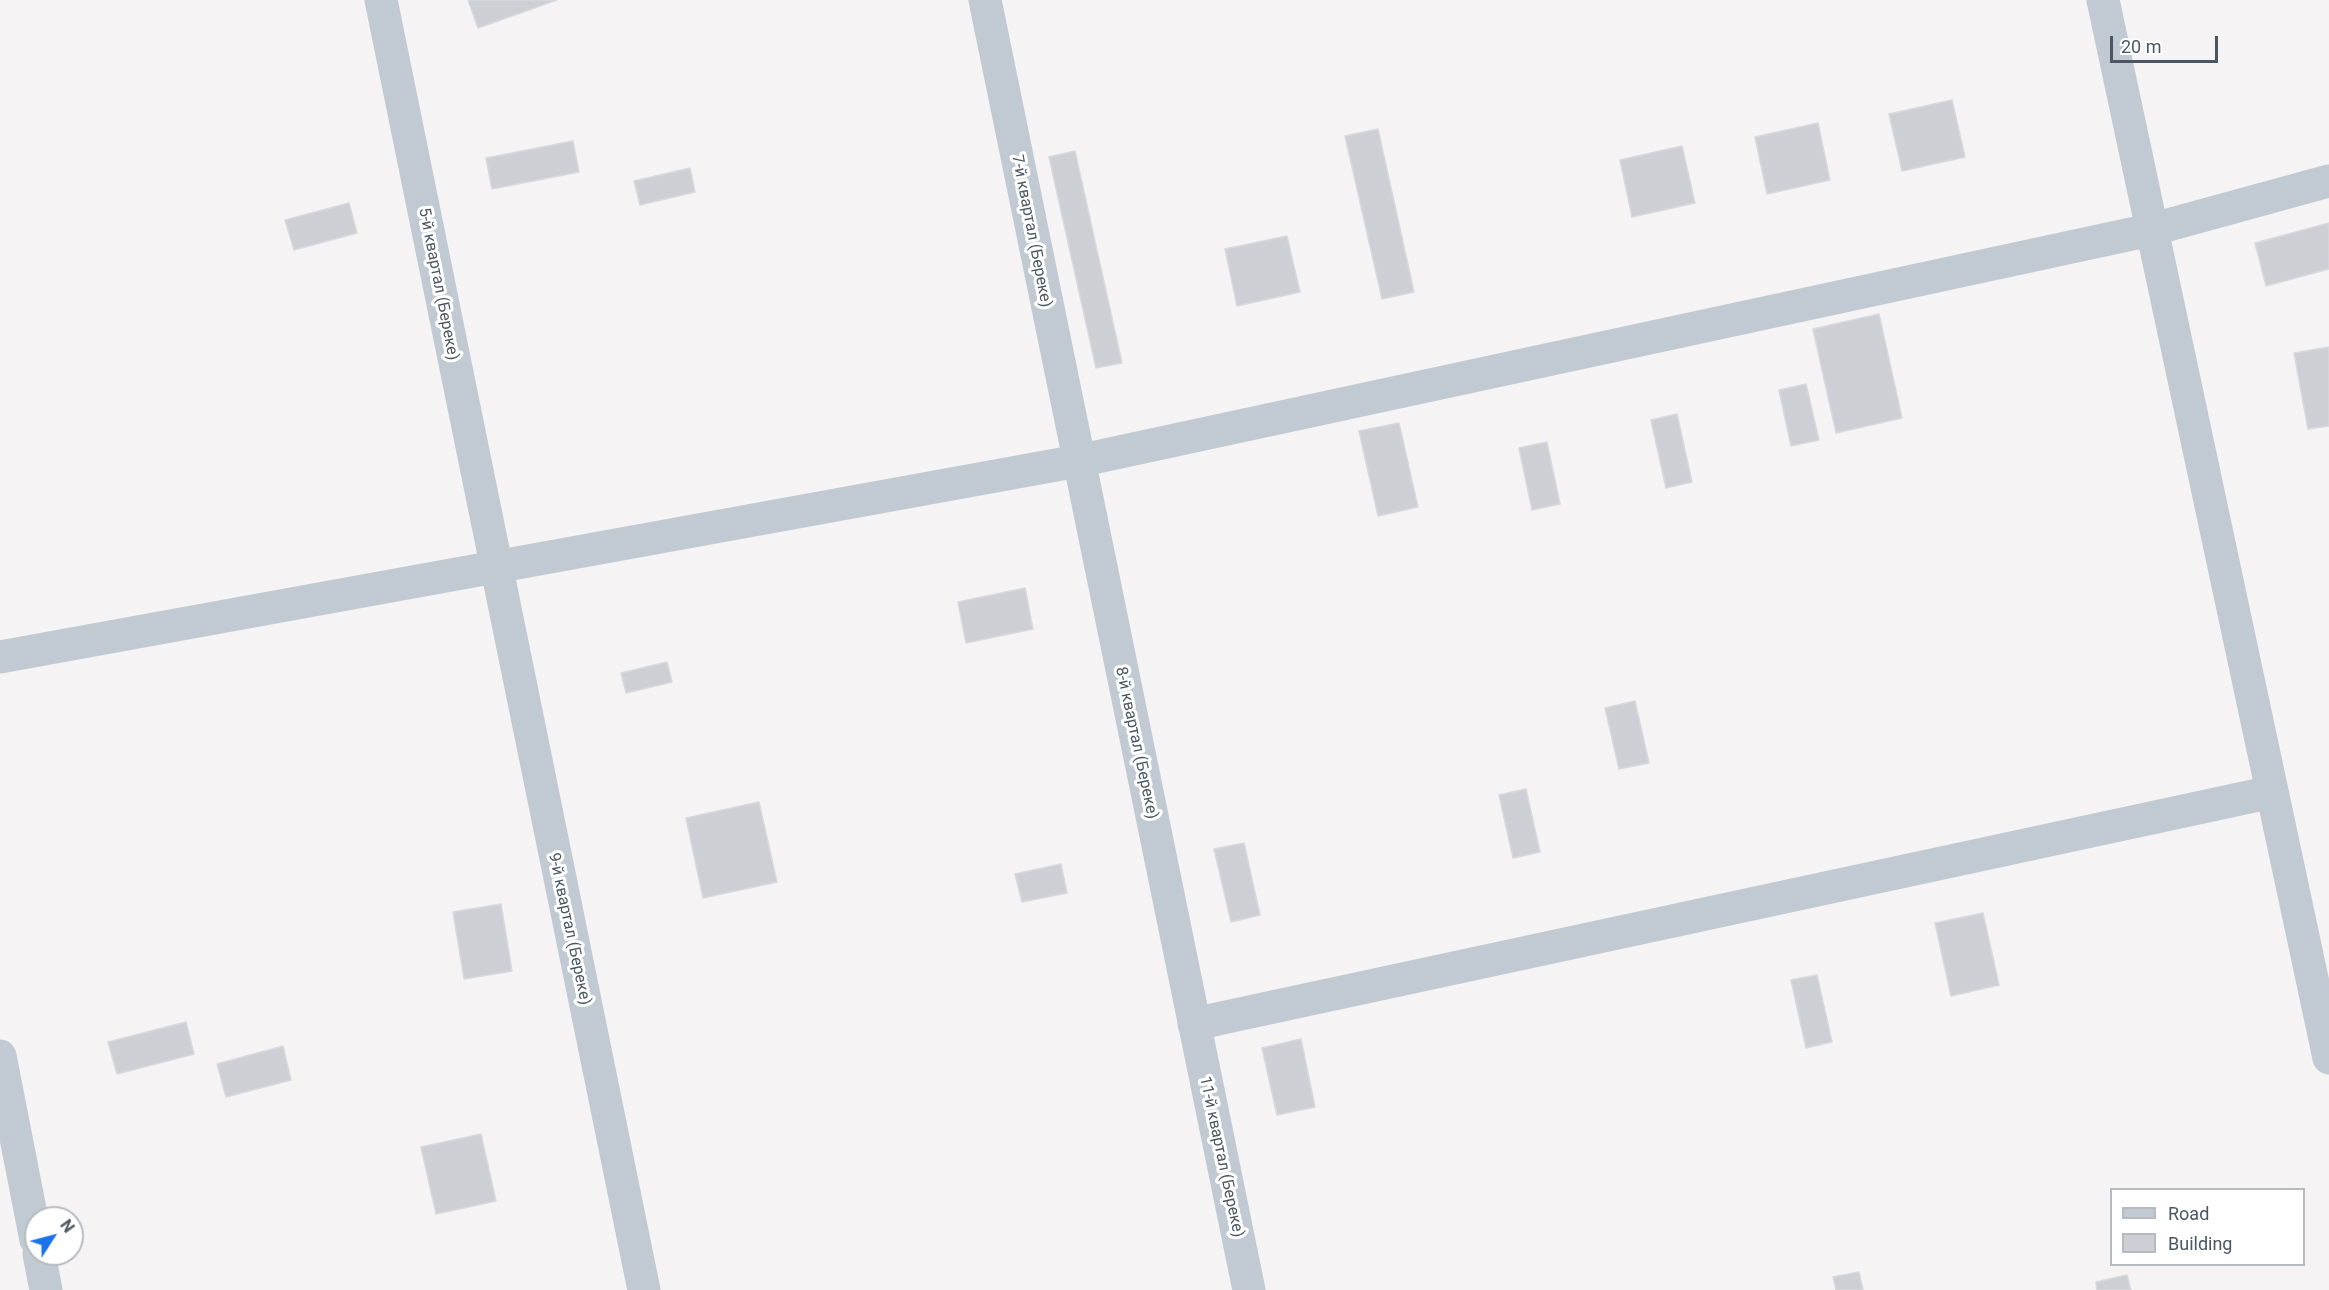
<!DOCTYPE html>
<meta charset="utf-8">
<style>
body{margin:0}
#map{position:relative;width:2329px;height:1290px;overflow:hidden;background:#f5f3f3;font-family:Roboto,sans-serif}
canvas{display:block}
.legend{position:absolute;left:2110px;top:1188px;width:195px;height:78px;box-sizing:border-box;background:#fff;border:2px solid #b7bbc0;margin:0;padding:8px 10px;list-style:none;font-size:18px;color:#4a5661}
.legend li{display:flex;align-items:center;gap:12px;height:30px}
.legend b{width:30px;border:2px solid #b7bbc0}
.north{position:absolute;left:24px;top:1206px;width:60px;height:60px;box-sizing:border-box;background:#fff;border:2px solid #b7bbc0;border-radius:50%;rotate:54deg;font-size:16px;font-weight:700;line-height:24px;text-align:center;color:#4a5661}
.north::after{content:'';display:block;margin:auto;width:21px;height:27px;background:#1a73e8;clip-path:polygon(50% 0,100% 100%,50% 72%,0 100%)}
.scale{position:absolute;left:2110px;top:36px;width:108px;height:27px;box-sizing:border-box;border:3px solid #4a5661;border-top:0;padding-left:8px;font-size:18px;line-height:21px;white-space:nowrap;color:#4a5661;-webkit-text-stroke:4px #fff;paint-order:stroke}
</style>
<div id="map">
<canvas width="2329" height="1290"></canvas>
<ul class="legend">
<li><b style="height:8px;background:#c1cad2"></b>Road</li>
<li><b style="height:16px;background:#cdcfd5"></b>Building</li>
</ul>
<div class="north">N</div>
<div class="scale">20 m</div>
</div>
<script>
const c = document.querySelector('canvas').getContext('2d');
c.lineJoin = 'round';
function paint(path, color) {
  c.fillStyle = color;
  c.fill(path, 'evenodd');
}
function poly(rows) {
  const path = new Path2D();
  for (const r of rows) {
    path.moveTo(r[0], r[1]);
    for (let i = 2; i < r.length; i += 2) path.lineTo(r[i], r[i + 1]);
  }
  return path;
}
function trace(path, color, width, dash) {
  c.strokeStyle = color;
  c.lineWidth = width;
  c.lineCap = dash ? 'butt' : 'round';
  c.setLineDash(dash || []);
  c.stroke(path);
}
function write(font, color, halo, rows, align = 'center') {
  c.font = font + ' Roboto,sans-serif';
  c.lineWidth = 6;
  c.setLineDash([]);
  c.textBaseline = 'middle';
  c.strokeStyle = halo;
  c.fillStyle = color;
  for (const [text, x, y, turn = 0] of rows) {
    c.save();
    c.translate(x, y);
    c.rotate((+turn || 0) * Math.PI / 180);
    c.textAlign = isNaN(turn) ? turn : align;
    if (halo) c.strokeText(text, 0, 0);
    c.fillText(text, 0, 0);
    c.restore();
  }
}
const building = poly([
 [468,0,557,0,478,28,468,0],
 [1952,100,1965,157,1902,171,1889,114,1952,100],
 [1818,123,1830,180,1767,194,1755,137,1818,123],
 [1378,129,1414,292,1382,299,1345,136,1378,129],
 [573,141,579,172,492,189,486,158,573,141],
 [1682,146,1695,203,1632,217,1620,160,1682,146],
 [1075,151,1122,363,1096,368,1049,157,1075,151],
 [690,168,695,192,640,205,634,181,690,168],
 [349,203,357,233,294,250,285,220,349,203],
 [2329,223,2329,269,2266,286,2255,243,2329,223],
 [1287,236,1300,292,1237,306,1225,249,1287,236],
 [1879,314,1902,418,1836,433,1813,329,1879,314],
 [2329,347,2329,426,2308,429,2294,353,2329,347],
 [1806,384,1819,440,1791,446,1779,390,1806,384],
 [1677,414,1692,482,1666,488,1651,420,1677,414],
 [1399,423,1418,507,1378,516,1359,431,1399,423],
 [1547,442,1560,504,1532,510,1519,448,1547,442],
 [1025,588,1033,629,966,643,958,602,1025,588],
 [667,662,672,682,626,693,621,673,667,662],
 [1635,701,1649,763,1619,769,1605,708,1635,701],
 [1526,789,1540,852,1513,858,1499,795,1526,789],
 [759,802,777,882,703,898,686,818,759,802],
 [1244,843,1260,915,1231,922,1214,849,1244,843],
 [1061,864,1067,893,1022,902,1015,874,1061,864],
 [501,904,512,971,464,979,453,912,501,904],
 [1983,913,1999,985,1951,996,1935,923,1983,913],
 [1817,975,1832,1042,1806,1048,1791,980,1817,975],
 [186,1022,194,1054,117,1074,108,1042,186,1022],
 [1301,1039,1315,1107,1277,1115,1262,1048,1301,1039],
 [283,1046,291,1080,226,1097,217,1064,283,1046],
 [481,1134,496,1201,436,1214,421,1147,481,1134],
 [1859,1272,1863,1290,1836,1290,1833,1277,1859,1272],
 [2127,1275,2131,1290,2097,1290,2096,1282,2127,1275]
]);
const street = poly([
 [381,0,644,1290],
 [985,0,1249,1290],
 [2103,0,2329,1058],
 [0,657,1078,461,2150,230,2329,181],
 [1194,1024,2272,792],
 [0,1056,36,1240],
 [39,1254,46,1290]
]);
const streetNames = [
 ["7-й квартал (Береке)",1031,231,79],
 ["5-й квартал (Береке)",438,284,79],
 ["8-й квартал (Береке)",1136,743,78],
 ["9-й квартал (Береке)",569,929,78],
 ["11-й квартал (Береке)",1221,1157,78]
];
paint(building, '#cdcfd5');
trace(building, '#d7d9de', 1.5);
trace(street, '#c1cad2', 33);
write('16px', '#4a5661', '#fff', streetNames);
</script>
